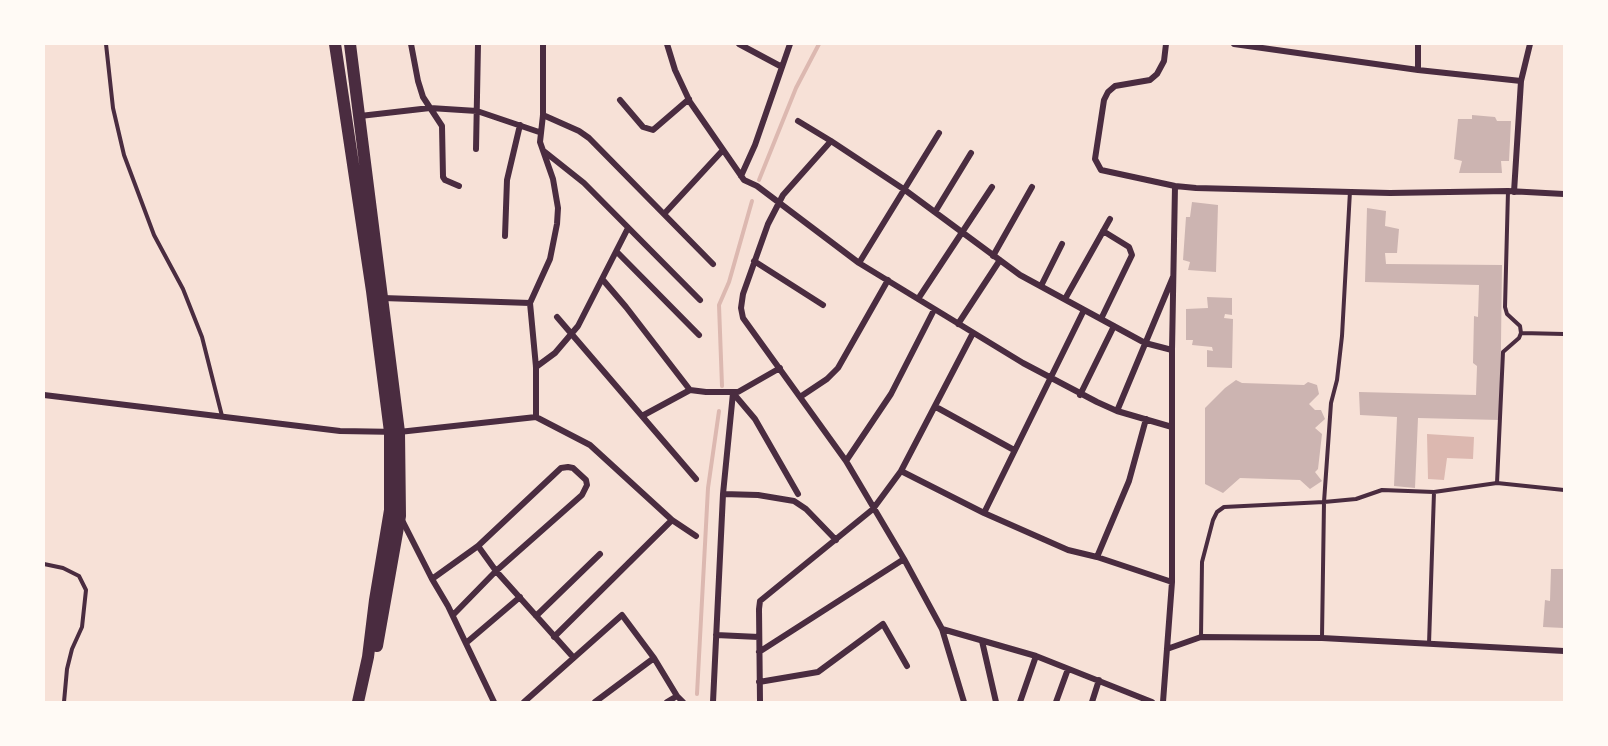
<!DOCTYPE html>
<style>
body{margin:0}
#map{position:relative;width:1608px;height:746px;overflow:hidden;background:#f7e1d7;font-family:Lato,sans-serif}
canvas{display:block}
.frame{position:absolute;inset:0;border:45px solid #fffaf5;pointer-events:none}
</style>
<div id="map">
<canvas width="1608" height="746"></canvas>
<div class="frame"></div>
</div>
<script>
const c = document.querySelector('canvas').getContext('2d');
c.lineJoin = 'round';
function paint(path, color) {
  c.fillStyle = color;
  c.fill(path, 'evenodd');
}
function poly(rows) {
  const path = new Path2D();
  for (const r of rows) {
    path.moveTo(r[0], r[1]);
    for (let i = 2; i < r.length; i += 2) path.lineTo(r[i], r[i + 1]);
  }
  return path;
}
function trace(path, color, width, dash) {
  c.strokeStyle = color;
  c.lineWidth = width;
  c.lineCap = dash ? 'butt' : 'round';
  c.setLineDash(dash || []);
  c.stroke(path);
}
const water = poly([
 [1427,434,1474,437,1473,459,1447,458,1444,480,1428,479]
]);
const stream = poly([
 [759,180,796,88,819,44],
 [722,386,719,305,729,282,752,201],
 [697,694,708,488,719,411]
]);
const building = poly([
 [1472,115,1495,117,1497,121,1511,121,1509,161,1501,161,1502,173,1459,173,1462,161,1454,159,1458,119,1472,119],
 [1192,202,1218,205,1216,272,1188,270,1190,262,1183,260,1186,217,1190,217],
 [1367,208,1386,211,1385,226,1399,229,1397,253,1385,253,1386,264,1502,265,1500,420,1418,418,1415,488,1394,486,1397,417,1360,415,1359,392,1476,395,1477,366,1473,363,1474,316,1478,317,1479,285,1365,282],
 [1207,297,1232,298,1232,315,1225,314,1224,318,1233,319,1232,368,1207,367,1207,350,1213,351,1212,347,1192,345,1193,340,1186,340,1186,309,1208,308],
 [1236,380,1242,383,1304,385,1308,382,1317,385,1319,394,1309,404,1315,410,1321,410,1325,419,1315,428,1322,434,1318,469,1315,472,1322,481,1310,489,1300,480,1240,478,1223,493,1205,484,1205,408,1225,388],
 [1551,569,1564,569,1564,628,1543,627,1545,600,1550,601]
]);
const service = poly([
 [106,44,113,108,124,155,154,235,183,289,202,337,222,416],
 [1521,333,1564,334],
 [1497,483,1503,352,1519,338,1521,333,1520,326,1507,314,1505,307,1508,191],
 [44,564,63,568,79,576,86,590,82,627,72,649,67,669,64,702],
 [1201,637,1202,562,1213,520,1217,512,1224,507,1324,502,1356,499,1382,490,1434,492,1497,483,1564,490],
 [1322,637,1324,502,1331,403,1337,380,1342,336,1350,191],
 [1429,644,1434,492]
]);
const minor = poly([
 [411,44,418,81,423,97,442,126,443,177,445,180,459,186],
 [667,44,675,70,690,102,744,180,757,186,859,263,1023,363,1097,402,1117,411,1172,427],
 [739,44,782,67],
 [1166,44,1164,61,1157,74,1150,80,1115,86,1108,92,1104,100,1095,159,1101,170,1175,186,1196,188,1390,193,1508,191,1564,194],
 [1234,44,1418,70,1521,81,1530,44],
 [1418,70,1418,44],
 [620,100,643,127,653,130,689,99],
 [543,115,579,131,589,138,713,264],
 [360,116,430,108,477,111,539,132],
 [798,121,831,141,905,190,1020,275,1145,343,1172,350],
 [831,141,783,195,768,224,743,294,741,308,743,318,846,461,904,559,942,629,964,702],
 [476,149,478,44],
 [545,152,584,183,700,300],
 [741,176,755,145,790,44],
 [1514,192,1521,81],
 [935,212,971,153],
 [664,214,723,150],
 [505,236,507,180,520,125],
 [617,252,699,335],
 [993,256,1032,187],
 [754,261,823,305],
 [859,263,939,133],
 [603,280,626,307,690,390],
 [1041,286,1062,244],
 [383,298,530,303],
 [918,299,992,187],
 [1065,299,1110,219],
 [557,317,696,479],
 [1101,319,1132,255,1129,247,1103,231],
 [958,324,1000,260],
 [536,367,555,353,578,326,628,228],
 [733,393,755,419,798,494],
 [44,395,340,431,399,432,536,417,536,367,530,303,550,259,557,224,558,208,553,179,540,142,543,115,543,44],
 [1080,395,1114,326],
 [800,397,827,379,838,368,888,280],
 [936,407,1014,450],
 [1117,411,1173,277],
 [642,416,690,390,706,392,738,392,780,368],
 [536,417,590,445,672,520,696,536],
 [846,461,891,394,934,310],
 [901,471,973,333],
 [723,494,758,495,794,501,806,509,836,540],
 [984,513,1084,310],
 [402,520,432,579,448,606,494,702],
 [478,546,496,571,573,657],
 [1097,557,1129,481,1146,419],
 [432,579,478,546,561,468,568,467,573,468,586,480,587,485,582,495,496,571,453,615],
 [536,616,600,554],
 [942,629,1036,656,1152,702],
 [716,635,759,637],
 [554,637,672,520],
 [982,641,996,702],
 [466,643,520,597],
 [1167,649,1201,637,1322,638,1564,651],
 [759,652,904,559],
 [759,682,818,672,883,624,907,666],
 [524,702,622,615,654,658,677,696,683,702],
 [595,702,654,658],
 [667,702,677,696],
 [713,702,723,494,733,393],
 [760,702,759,609,760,601,873,509,901,471,984,513,1068,550,1097,557,1172,582],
 [1020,702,1036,656],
 [1056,702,1068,669],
 [1092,702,1099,680],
 [1163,702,1172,582,1172,350,1175,186]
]);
const trunk = poly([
 [335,44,372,291,390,432,390,510,375,600,368,657,358,702],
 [350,44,399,432,400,516,377,646]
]);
paint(water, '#dcb8b0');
trace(stream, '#dcb8b0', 4);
paint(building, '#ccb4b1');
trace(service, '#4a2c40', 4);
trace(minor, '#4a2c40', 6);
trace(trunk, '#4a2c40', 12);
</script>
